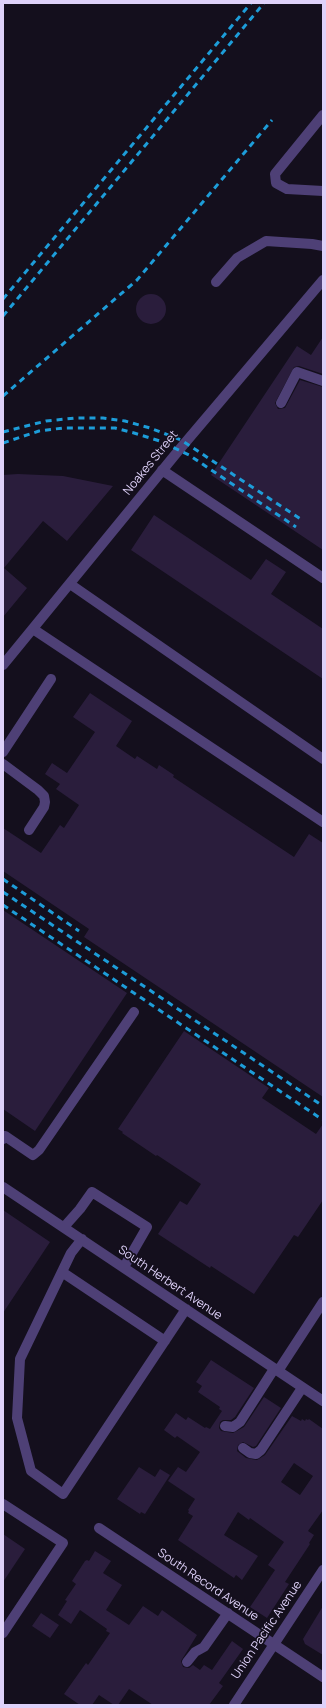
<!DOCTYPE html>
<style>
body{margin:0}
#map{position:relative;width:326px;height:1708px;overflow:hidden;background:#140f1d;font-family:Manrope,sans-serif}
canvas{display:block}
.frame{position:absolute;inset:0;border:4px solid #ded1f9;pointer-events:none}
</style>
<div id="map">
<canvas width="326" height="1708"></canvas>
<div class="frame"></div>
</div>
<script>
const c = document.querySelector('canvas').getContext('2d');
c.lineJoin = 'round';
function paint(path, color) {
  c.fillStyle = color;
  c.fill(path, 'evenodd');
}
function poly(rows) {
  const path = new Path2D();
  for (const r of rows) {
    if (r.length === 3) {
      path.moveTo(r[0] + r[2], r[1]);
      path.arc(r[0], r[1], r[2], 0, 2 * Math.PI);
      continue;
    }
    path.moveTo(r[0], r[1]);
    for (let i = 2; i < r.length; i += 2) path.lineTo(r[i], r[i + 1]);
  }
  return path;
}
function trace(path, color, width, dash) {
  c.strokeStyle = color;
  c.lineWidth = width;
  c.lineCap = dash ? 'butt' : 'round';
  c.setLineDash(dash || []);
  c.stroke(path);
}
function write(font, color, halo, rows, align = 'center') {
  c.font = font + ' Manrope,sans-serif';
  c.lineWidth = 3.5;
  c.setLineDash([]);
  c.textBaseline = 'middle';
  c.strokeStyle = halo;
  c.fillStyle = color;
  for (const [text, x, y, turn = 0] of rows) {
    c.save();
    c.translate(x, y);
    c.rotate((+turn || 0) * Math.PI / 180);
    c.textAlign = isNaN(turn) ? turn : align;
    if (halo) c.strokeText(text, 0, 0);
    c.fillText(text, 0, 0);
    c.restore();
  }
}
const building = poly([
 [151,309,15],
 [323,337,323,374,299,366,294,367,275,403,278,409,285,408,300,380,323,387,323,550,211,475,297,346,311,355],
 [18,474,63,476,113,486,67,541,43,521,4,568,27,588,3,617,3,475],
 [154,515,251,580,266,559,286,572,271,594,323,629,323,679,131,550],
 [90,693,132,721,116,746,135,759,137,756,157,769,159,765,174,775,173,777,294,857,309,834,323,843,323,1097,84,937,89,929,3,871,3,828,41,853,60,825,64,828,79,805,56,789,60,784,45,774,52,763,67,773,95,732,73,717],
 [3,910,127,993,35,1131,3,1109],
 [184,1031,269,1088,262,1098,316,1134,323,1124,323,1200,298,1237,294,1235,254,1294,211,1266,210,1268,158,1234,180,1201,187,1205,201,1184,157,1155,156,1156,122,1133,123,1132,118,1129],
 [3,1210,50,1242,3,1313],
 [211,1360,254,1388,235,1417,231,1420,223,1420,220,1422,219,1428,221,1431,233,1433,244,1427,264,1397,281,1408,256,1446,253,1447,243,1442,238,1445,237,1451,246,1458,257,1460,265,1455,292,1416,301,1421,302,1419,305,1421,306,1419,308,1420,309,1419,323,1429,323,1510,308,1531,314,1535,309,1543,310,1544,285,1582,289,1584,267,1618,250,1607,275,1570,268,1565,284,1542,250,1518,249,1520,238,1512,224,1535,258,1556,242,1580,236,1575,234,1578,178,1540,193,1516,188,1513,189,1511,188,1510,195,1499,168,1481,178,1467,186,1472,200,1452,177,1436,175,1438,164,1430,176,1413,186,1420,188,1417,205,1428,206,1427,210,1429,222,1411,219,1409,220,1407,198,1392,202,1386,196,1382],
 [294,1463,313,1476,300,1495,281,1482],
 [139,1467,155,1477,160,1469,170,1475,145,1514,141,1512,140,1514,117,1499],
 [3,1534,25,1549,3,1582],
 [95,1551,111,1561,103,1573,122,1585,106,1610,129,1625,143,1606,158,1616,162,1610,197,1635,181,1661,183,1667,189,1668,193,1665,200,1670,204,1665,212,1670,232,1641,243,1649,219,1683,223,1686,209,1705,153,1705,129,1689,118,1705,114,1705,99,1695,92,1705,80,1705,64,1694,86,1663,88,1665,110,1633,106,1631,107,1629,80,1610,71,1624,58,1615,67,1601,65,1600,76,1584,72,1581,85,1561,87,1560,89,1561],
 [323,1606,323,1655,305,1644,303,1639],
 [41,1613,59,1625,50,1638,32,1626]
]);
const minor = poly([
 [323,115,275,174,276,183,287,189,323,191],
 [216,282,237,258,266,241,312,244,323,246],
 [281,403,297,372,323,381],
 [162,470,323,578],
 [70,584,323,759],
 [33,629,323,822],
 [3,665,179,450,323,280],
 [3,752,51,679],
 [3,764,38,790,44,796,45,802,44,807,29,830],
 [3,1139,5,1136,33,1155,39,1150,134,1012],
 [3,1187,323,1401],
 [64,1227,80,1209,92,1192,147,1227,124,1267],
 [82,1239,71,1253,20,1359,17,1418,31,1471,63,1494,186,1309],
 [62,1272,165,1341],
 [278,1371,323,1302],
 [225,1426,233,1427,240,1422,274,1369],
 [243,1448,250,1453,256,1454,261,1450,302,1388],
 [3,1504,63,1543,3,1633],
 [99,1528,323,1677],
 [187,1662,195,1652,204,1647,228,1613],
 [234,1705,323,1570]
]);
const rail = poly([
 [3,299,251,3],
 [3,316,264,3],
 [3,396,137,280,272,120],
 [3,432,46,421,75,418,103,418,125,421,150,428,181,440,302,520],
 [3,443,39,431,63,428,115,428,134,433,160,441,189,455,296,527],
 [3,879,79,931],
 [3,892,323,1106],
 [3,905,323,1120]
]);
const streetNames = [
 ["Noakes Street",151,463,-51],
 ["South Herbert Avenue",170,1283,34],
 ["South Record Avenue",208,1585,34],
 ["Union Pacific Avenue",267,1630,-56]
];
paint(building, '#2a1d3c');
trace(minor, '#4e4076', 10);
trace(rail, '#1d9dd9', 3, [6, 5]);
write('12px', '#ded1f9', '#140f1d', streetNames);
</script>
